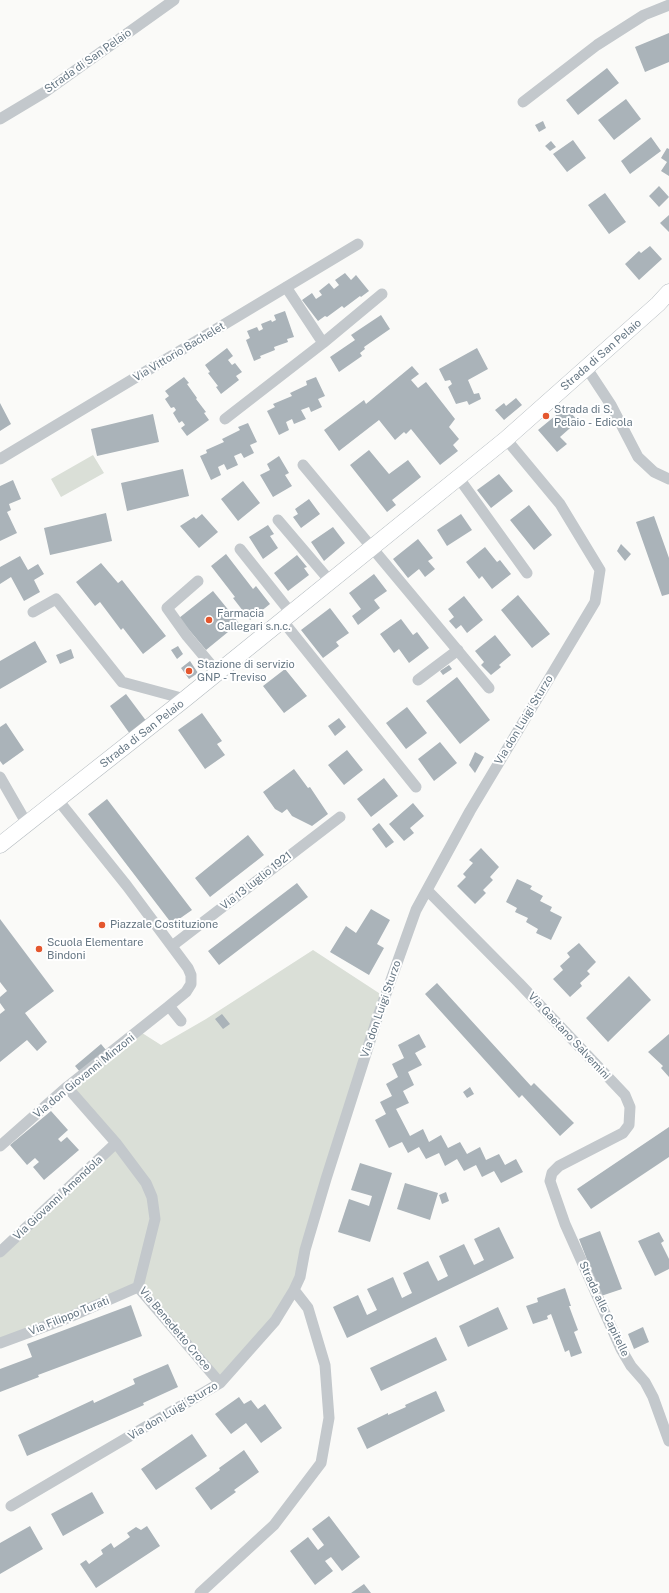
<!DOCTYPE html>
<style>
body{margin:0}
canvas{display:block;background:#fafaf8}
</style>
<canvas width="669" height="1593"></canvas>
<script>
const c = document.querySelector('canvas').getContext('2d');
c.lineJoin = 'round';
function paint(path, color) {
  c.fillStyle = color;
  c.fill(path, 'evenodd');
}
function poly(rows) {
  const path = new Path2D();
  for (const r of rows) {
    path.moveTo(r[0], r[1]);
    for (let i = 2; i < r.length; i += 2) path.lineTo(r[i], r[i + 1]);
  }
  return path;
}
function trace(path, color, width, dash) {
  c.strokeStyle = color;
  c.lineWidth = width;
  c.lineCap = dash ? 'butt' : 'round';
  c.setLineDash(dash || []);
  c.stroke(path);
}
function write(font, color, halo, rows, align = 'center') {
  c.font = font + ' "Public Sans",sans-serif';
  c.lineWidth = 4;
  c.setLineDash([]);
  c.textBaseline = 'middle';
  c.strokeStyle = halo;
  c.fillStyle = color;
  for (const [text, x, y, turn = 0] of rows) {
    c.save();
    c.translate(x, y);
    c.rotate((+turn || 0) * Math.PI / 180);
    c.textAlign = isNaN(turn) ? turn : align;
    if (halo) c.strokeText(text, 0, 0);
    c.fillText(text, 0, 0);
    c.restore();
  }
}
const green = poly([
 [93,455,104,473,61,497,51,479],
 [313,950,385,997,294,1290,220,1383,138,1287,0,1343,0,1251,115,1145,67,1087,139,1031,161,1045,206,1019]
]);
const building = poly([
 [669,33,669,62,645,72,635,47],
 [607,68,619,83,578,115,566,100],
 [626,99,641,119,614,140,598,120],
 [543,121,546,128,539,132,535,125],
 [651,137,661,151,630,174,621,161],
 [573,140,586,158,567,172,553,154],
 [551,141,556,147,550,151,545,146],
 [667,148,669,149,669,176,661,171,667,162,661,158],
 [659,186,669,197,659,207,649,196],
 [605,193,626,222,609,234,588,205],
 [669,215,669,232,660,223],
 [650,246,662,259,639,280,625,264,639,251,641,253],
 [345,273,351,280,356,275,369,291,361,297,360,296,344,308,342,306,327,317,325,316,318,321,302,300,312,293,316,299,322,295,319,291,329,283,334,289,339,285,335,280],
 [285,311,294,337,287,339,288,342,274,347,275,350,260,356,261,358,254,361,246,340,250,338,247,331,257,327,259,331,263,329,261,324,271,320,272,322,276,320,274,315],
 [381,315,390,329,364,347,365,349,360,353,362,356,339,372,330,357,355,340,351,335],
 [227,348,233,356,228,360,232,365,235,363,242,372,236,376,239,380,221,394,216,387,218,386,208,373,210,372,205,365],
 [477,348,488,369,468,380,474,394,479,393,481,399,469,405,467,401,456,404,448,387,452,384,450,380,445,381,439,369],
 [412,366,419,374,411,380,418,388,426,382,455,419,449,427,459,439,453,445,458,451,440,465,411,429,406,434,404,432,395,440,379,420,339,451,324,430,364,400,366,404],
 [184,377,189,383,187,384,197,398,196,399,206,412,204,413,209,420,187,436,181,428,185,425,182,421,179,423,173,413,176,410,174,407,171,408,165,399,169,396,165,391],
 [316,377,325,396,318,399,322,407,311,412,309,407,301,410,306,419,294,424,292,419,286,422,289,430,279,435,267,411,275,407,273,404,292,396,290,393,307,385,306,381],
 [516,398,522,405,504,420,495,410,504,403,506,406],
 [0,403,11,424,0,431],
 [566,407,578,421,560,437,567,444,557,452,538,430],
 [153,414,159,442,97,456,91,429],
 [248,423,257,442,250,445,254,453,244,458,241,453,234,456,238,465,227,470,224,464,218,467,221,475,211,480,200,456,207,453,206,450,224,442,222,439,240,430,238,427],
 [369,450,389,474,408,460,421,477,392,500,396,505,387,512,350,465],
 [279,456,289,473,285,475,292,486,273,497,260,475,270,470,267,464],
 [183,469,189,496,127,511,121,483],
 [499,474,513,491,491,508,477,490],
 [13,480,21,499,9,504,11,510,7,512,17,533,0,541,0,486],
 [243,481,260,503,238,521,221,499],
 [309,499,320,514,301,528,293,517,298,514,295,509],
 [529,505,552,535,534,550,510,520],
 [106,513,112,541,50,555,44,528],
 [202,514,218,532,199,548,180,526,194,517,196,519],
 [461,514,472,530,447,546,437,530],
 [654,516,669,558,669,594,662,596,636,522],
 [268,525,274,534,270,536,278,548,263,559,249,537],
 [333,527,345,543,324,561,311,542],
 [418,539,433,558,428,561,435,569,425,577,419,569,408,578,393,559],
 [621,544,631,554,625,561,617,551],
 [485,547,497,562,500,560,511,574,492,589,482,576,479,579,466,562],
 [226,554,253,589,256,586,270,604,250,620,233,598,235,597,211,566],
 [297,555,307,567,304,568,309,575,288,591,274,573],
 [20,556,28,570,38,564,44,574,34,580,40,592,24,601,11,577,0,584,0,567],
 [101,563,118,583,122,580,166,636,143,654,123,628,121,630,100,602,95,606,76,582],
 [374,574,387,591,374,600,380,608,358,625,352,616,361,609,349,593],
 [213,591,239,623,206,650,179,618],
 [518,595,550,634,532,648,501,610],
 [464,596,483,620,467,633,461,625,456,629,449,621,454,617,448,609],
 [330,608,349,633,336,642,339,646,323,658,301,630],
 [401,619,413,635,417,632,429,648,409,663,399,649,394,653,380,634],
 [495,635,511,655,499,665,501,667,491,675,481,665,484,662,475,651],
 [35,641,47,662,0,689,0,661],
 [178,646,183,654,177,659,171,650],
 [71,649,74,658,60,664,56,655],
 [190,661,198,673,189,679,181,668],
 [449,665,452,669,443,675,440,671],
 [285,669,307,696,284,713,263,686],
 [457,677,490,720,460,744,426,701],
 [126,694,147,722,130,734,110,706],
 [407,707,427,733,406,749,386,723],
 [202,713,222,741,217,744,225,755,205,769,178,730],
 [339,718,346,727,335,736,328,726],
 [6,723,24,750,3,765,0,761,0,727],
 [440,742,457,763,434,781,418,759],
 [347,750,363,770,344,785,328,765],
 [475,752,484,757,475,773,469,765],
 [294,769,308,788,310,787,328,814,312,826,292,816,287,809,282,813,275,809,263,792],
 [384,778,398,796,371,817,357,799],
 [107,799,192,910,172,924,88,814],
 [413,803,424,816,410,828,414,833,404,841,389,824],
 [379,823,394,842,386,848,372,829],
 [248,835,264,855,210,897,195,878],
 [481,848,499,867,490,877,493,880,483,890,486,893,475,904,457,886,466,877,463,874,473,863,469,860],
 [517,879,532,886,530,889,543,896,540,901,552,907,550,911,562,917,551,940,536,933,538,929,526,922,528,918,515,912,517,908,506,902],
 [297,883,308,897,219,965,208,951],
 [371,909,390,920,377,944,384,948,369,975,330,952,346,926,356,933],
 [0,919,54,991,25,1013,47,1042,37,1051,27,1040,0,1062,0,1014,5,1010,0,1003,0,997,7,991,0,982],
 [579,943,596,962,587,971,590,974,580,983,582,986,570,997,553,979,563,970,560,966,570,957,567,953],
 [629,976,651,1000,608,1042,586,1018],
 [437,983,531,1086,534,1083,574,1123,560,1136,522,1095,519,1098,425,994],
 [222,1014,230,1024,223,1029,215,1019],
 [419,1034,426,1047,415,1053,422,1065,408,1072,414,1085,403,1091,409,1103,396,1109,410,1136,423,1129,429,1142,441,1135,448,1148,460,1142,467,1154,480,1147,486,1160,499,1154,505,1165,516,1159,523,1172,501,1183,494,1171,482,1177,476,1165,464,1171,457,1159,445,1166,439,1153,426,1159,419,1147,408,1153,402,1142,389,1148,375,1120,386,1114,380,1102,392,1096,386,1084,398,1077,392,1064,404,1058,398,1045],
 [669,1034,669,1077,661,1068,663,1066,648,1052],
 [101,1044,106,1050,80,1072,75,1066],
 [470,1087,474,1094,467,1098,463,1092],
 [51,1111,68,1130,58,1139,61,1142,67,1137,79,1150,44,1180,33,1167,39,1162,35,1158,27,1165,10,1145],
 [669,1127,669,1157,591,1209,577,1189],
 [360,1163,392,1173,370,1242,338,1232,349,1199,369,1206,372,1196,351,1190],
 [405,1183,438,1193,430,1220,397,1209],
 [446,1192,449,1201,442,1204,439,1195],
 [499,1227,514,1258,347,1338,333,1307,358,1295,367,1315,377,1310,367,1289,393,1277,402,1298,412,1293,403,1273,428,1261,438,1281,448,1276,439,1256,464,1244,474,1265,484,1260,474,1239],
 [600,1231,622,1289,601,1296,579,1239],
 [659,1232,664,1241,661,1243,669,1259,669,1269,655,1276,638,1241],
 [565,1288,571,1306,569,1306,578,1330,574,1332,582,1353,571,1357,569,1350,565,1352,551,1314,547,1316,548,1319,533,1324,526,1306,538,1302,537,1298],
 [131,1305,142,1336,38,1375,39,1377,0,1392,0,1369,32,1357,27,1344],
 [498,1307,508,1329,468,1347,459,1326],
 [643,1327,649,1342,634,1349,628,1334],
 [436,1337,447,1360,381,1391,370,1368],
 [168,1364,178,1387,143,1403,144,1405,27,1456,18,1435,93,1400,94,1403,135,1384,133,1379],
 [436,1391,445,1411,367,1449,357,1428,388,1413,388,1415,406,1407,405,1405],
 [239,1397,244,1404,251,1400,258,1409,265,1404,282,1428,261,1443,246,1423,231,1434,215,1414],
 [192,1434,207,1456,156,1490,141,1469],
 [244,1450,259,1472,234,1490,236,1492,211,1510,195,1488,220,1470,219,1468],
 [92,1492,104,1513,63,1536,51,1514],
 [329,1516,360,1557,342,1571,331,1557,325,1561,333,1571,315,1585,290,1551,308,1537,318,1550,324,1545,312,1529],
 [30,1526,43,1549,0,1574,0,1543],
 [147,1526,160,1546,96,1588,80,1564,86,1560,89,1564,103,1554,101,1550,111,1543,114,1548,130,1537,127,1533,136,1527,141,1530],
 [364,1584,371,1593,351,1593]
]);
const minor = poly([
 [523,102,597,45,644,15,669,5],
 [0,119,45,92,174,0],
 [286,287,323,343],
 [586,367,611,405,638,457,654,472,669,479],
 [225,419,323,343,382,294],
 [0,459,358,244],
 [303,465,489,688],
 [458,477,527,573],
 [278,520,330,581],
 [240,549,291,613],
 [198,581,167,608,187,636,218,673],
 [33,612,56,599,122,682,185,699],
 [282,620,416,787],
 [418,680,458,650],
 [0,777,27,824],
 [58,800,127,886,188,968,191,975,191,984,186,992,169,1006,181,1021],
 [427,890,519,983,625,1095,630,1107,629,1125,623,1133,559,1166,552,1173,550,1181,565,1224,621,1349,631,1366,645,1382,653,1397,669,1441],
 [172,946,340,817],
 [67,1087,116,1143,146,1183,152,1197,155,1219,138,1287,220,1383],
 [0,1146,67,1087,169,1006],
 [0,1252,116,1143],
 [0,1343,65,1319,138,1287],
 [11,1506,220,1383,275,1321,294,1290,300,1277,305,1250,326,1179,377,1019,416,910,470,811,595,602,600,570,560,504,506,439],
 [200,1593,274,1525,321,1463,329,1418,325,1365,308,1308,294,1290]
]);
const secondary = poly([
 [0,845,185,699,506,439,658,304,669,292]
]);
const markers = [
 [546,416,4,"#e4572e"],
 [209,620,4,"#e4572e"],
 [189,671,4,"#e4572e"],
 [102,925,4,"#e4572e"],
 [39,949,4,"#e4572e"]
];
const streetNames = [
 ["Strada di San Pelaio",88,61,-35],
 ["Via Vittorio Bachelet",179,352,-31],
 ["Strada di San Pelaio",601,355,-41],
 ["Via don Luigi Sturzo",524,720,-59],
 ["Strada di San Pelaio",142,734,-38],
 ["Via 13 luglio 1921",256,881,-38],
 ["Via don Luigi Sturzo",381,1009,-71],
 ["Via Gaetano Salvemini",569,1036,47],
 ["Via don Giovanni Minzoni",84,1076,-39],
 ["Via Giovanni Amendola",58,1198,-43],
 ["Strada alle Capitelle",604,1309,65],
 ["Via Filippo Turati",69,1316,-22],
 ["Via Benedetto Croce",175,1329,50],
 ["Via don Luigi Sturzo",173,1411,-31]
];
const poiNames = [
 ["Strada di S.",554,410],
 ["Pelaio - Edicola",554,423],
 ["Farmacia",217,614],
 ["Callegari s.n.c.",217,627],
 ["Stazione di servizio",197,665],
 ["GNP - Treviso",197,678],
 ["Piazzale Costituzione",110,925],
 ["Scuola Elementare",47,943],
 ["Bindoni",47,956]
];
paint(green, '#dadfd7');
paint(building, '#aab3b9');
trace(secondary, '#b3babf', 17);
trace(minor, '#c3c8cc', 11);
trace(secondary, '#fff', 16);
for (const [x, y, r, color] of markers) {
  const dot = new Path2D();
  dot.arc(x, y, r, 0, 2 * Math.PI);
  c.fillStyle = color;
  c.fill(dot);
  trace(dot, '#fff', 1.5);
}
write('11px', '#657683', '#fff', streetNames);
write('11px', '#657683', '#fff', poiNames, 'left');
</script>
